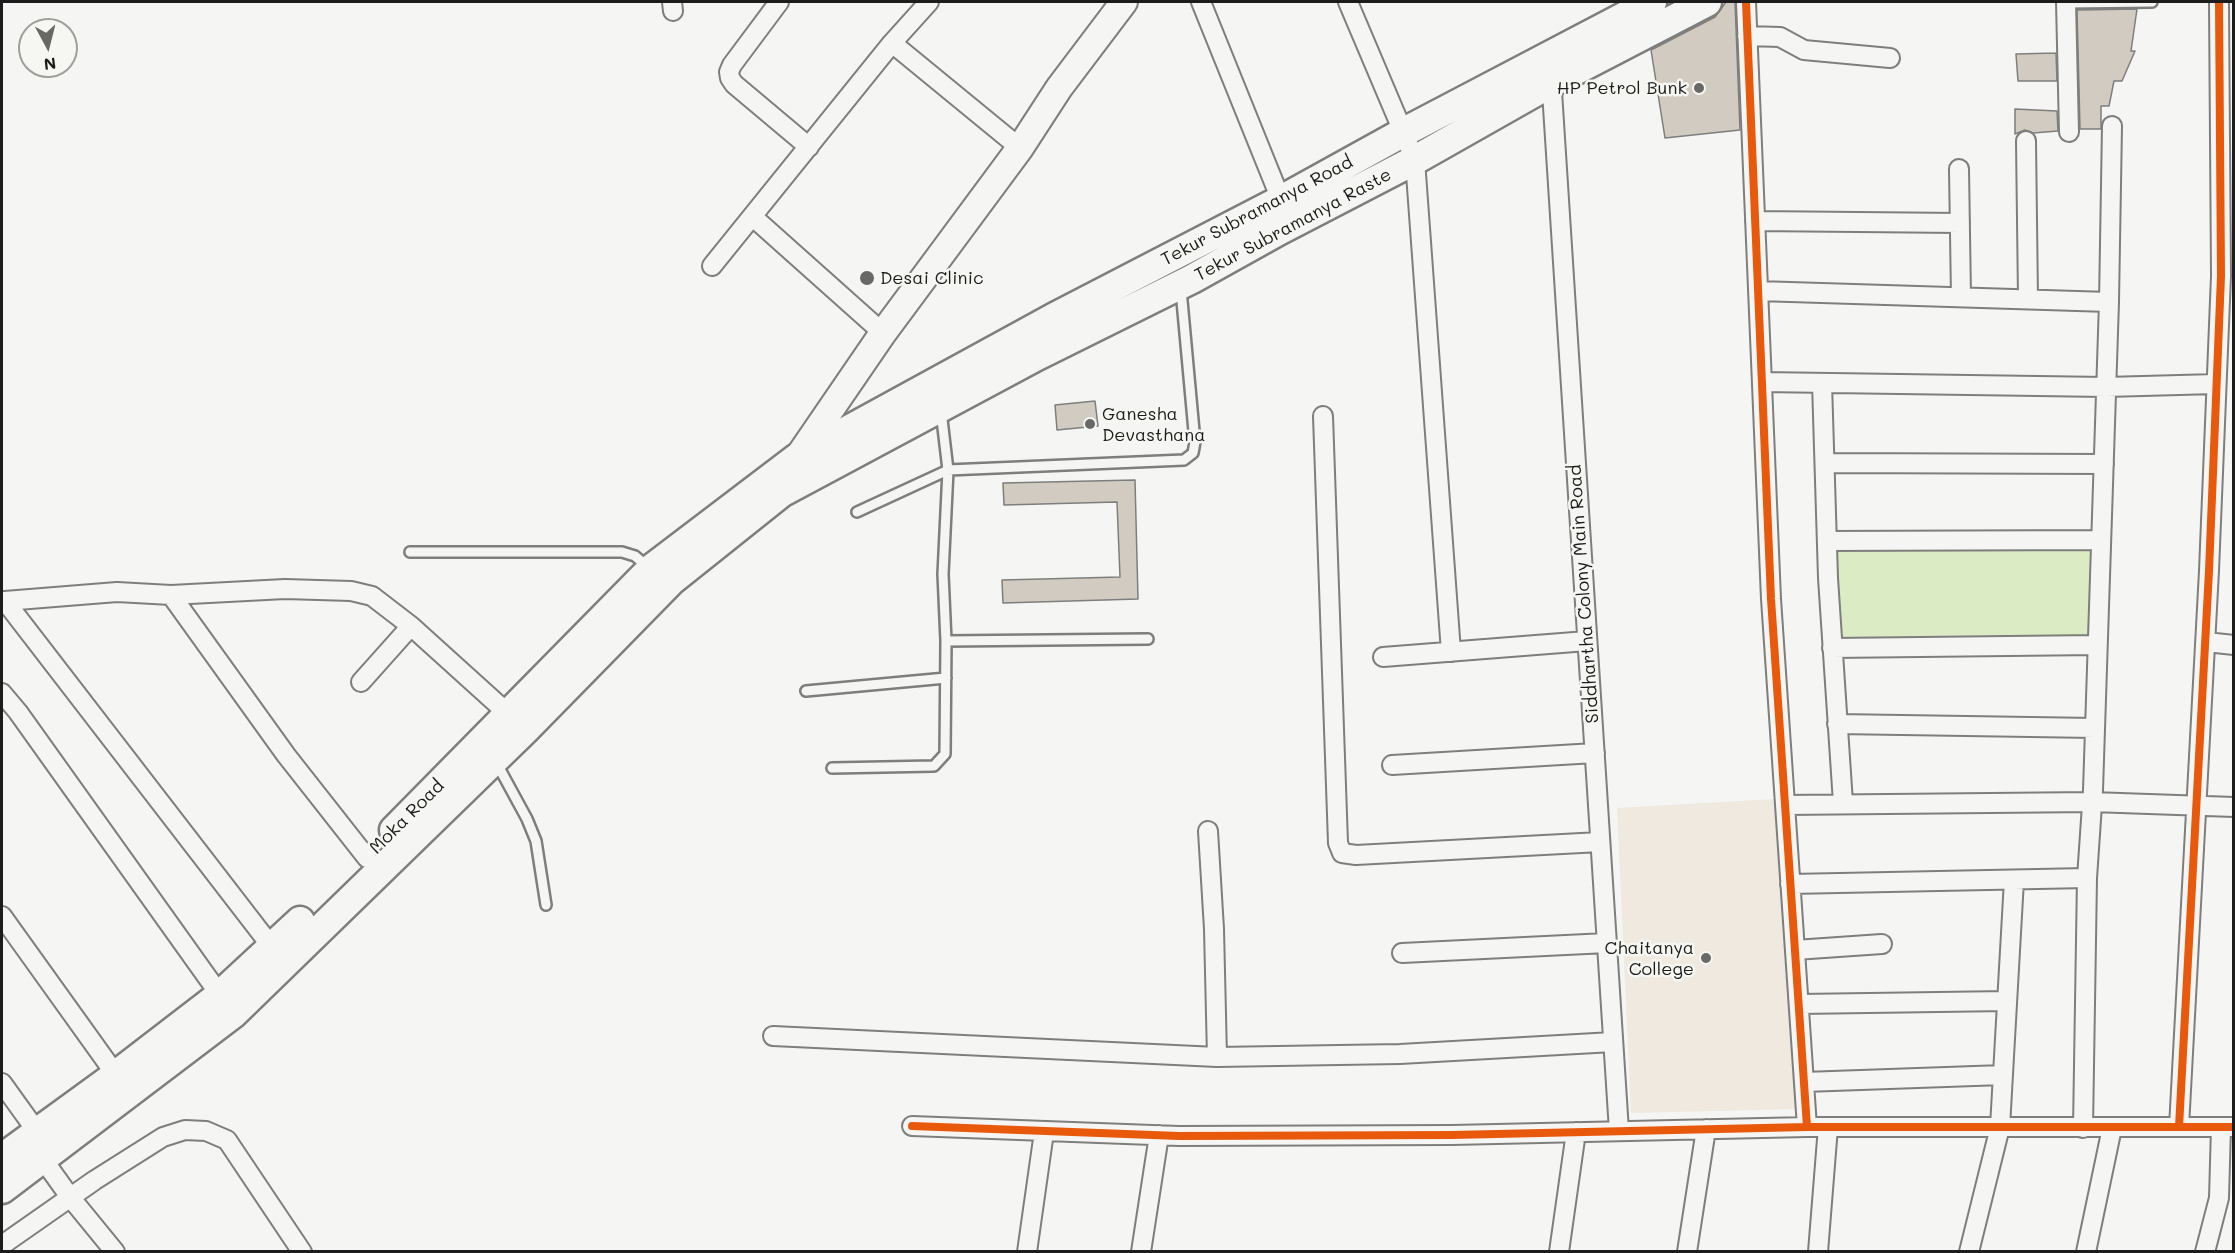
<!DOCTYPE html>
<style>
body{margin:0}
#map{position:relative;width:2235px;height:1253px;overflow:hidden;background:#f5f5f3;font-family:Mali,sans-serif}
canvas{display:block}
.frame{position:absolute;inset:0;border:3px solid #1c1c1c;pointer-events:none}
.north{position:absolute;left:18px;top:18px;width:60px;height:60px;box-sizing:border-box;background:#f6f6f2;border:2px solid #9f9f9c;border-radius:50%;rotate:173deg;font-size:16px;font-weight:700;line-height:24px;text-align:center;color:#1c1c1c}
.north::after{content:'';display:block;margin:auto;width:21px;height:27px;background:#686867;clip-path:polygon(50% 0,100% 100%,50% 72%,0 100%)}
</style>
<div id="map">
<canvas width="2235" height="1253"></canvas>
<div class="frame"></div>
<div class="north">N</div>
</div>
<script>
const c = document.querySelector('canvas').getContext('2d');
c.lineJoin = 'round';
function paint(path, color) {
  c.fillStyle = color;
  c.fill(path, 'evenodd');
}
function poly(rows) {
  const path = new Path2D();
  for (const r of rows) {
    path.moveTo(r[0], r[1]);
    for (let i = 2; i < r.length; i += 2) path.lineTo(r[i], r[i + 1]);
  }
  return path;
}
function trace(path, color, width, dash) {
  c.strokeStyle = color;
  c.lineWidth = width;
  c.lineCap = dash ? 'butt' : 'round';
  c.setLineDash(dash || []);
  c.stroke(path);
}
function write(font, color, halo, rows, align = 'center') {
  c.font = font + ' Mali,sans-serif';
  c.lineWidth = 5;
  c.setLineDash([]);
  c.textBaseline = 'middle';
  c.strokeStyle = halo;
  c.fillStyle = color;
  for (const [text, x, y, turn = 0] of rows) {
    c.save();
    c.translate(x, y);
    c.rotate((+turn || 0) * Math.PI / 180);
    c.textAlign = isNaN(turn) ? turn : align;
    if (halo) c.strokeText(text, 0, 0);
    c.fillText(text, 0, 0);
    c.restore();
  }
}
const built = poly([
 [1776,799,1799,1109,1631,1113,1617,808]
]);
const green = poly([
 [2096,540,2097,641,1837,645,1832,544]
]);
const building = poly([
 [1726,2,1735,2,1740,130,1665,138,1651,50,1715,17,1726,2],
 [2137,9,2131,51,2135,51,2122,81,2114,81,2109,106,2101,106,2101,129,2080,129,2077,10,2137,9],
 [2056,53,2057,81,2018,81,2016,54,2056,53],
 [2015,109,2057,111,2058,131,2033,133,2025,130,2015,134,2015,109],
 [1095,401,1098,426,1057,430,1055,405,1095,401],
 [1135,480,1138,599,1003,603,1002,580,1120,577,1117,502,1004,505,1003,483,1135,480]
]);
const service = poly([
 [2066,3,2152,2],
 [857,512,948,470,1184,460,1193,453,1195,442,1181,290],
 [410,552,622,552,635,556,649,568],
 [946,641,1148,639],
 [806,691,946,678],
 [496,762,527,819,536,841,546,905],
 [832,768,934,766,945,754,946,641,943,574,948,470,941,411]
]);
const minor = poly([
 [672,2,673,11],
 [779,2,732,65,729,72,730,78,734,84,809,147],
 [1201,2,1281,200],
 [1348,2,1415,160,1451,652],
 [1746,2,1771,599,1807,1127],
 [2066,2,2069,132],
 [1747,36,1780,37,1804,50,1890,58],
 [892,43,1020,148],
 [1551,76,1619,1131],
 [2026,141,2028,299],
 [1959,169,1961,297],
 [753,217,883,333],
 [1755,221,1960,223],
 [712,266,892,43,929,2],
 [1758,291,2109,302],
 [1762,382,2106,387,2216,384],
 [1822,383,1828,578,1843,803],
 [1323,416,1338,843,1342,853,1356,855,1600,842],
 [1825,463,2104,464],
 [1827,541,2101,540],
 [171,595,286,755,367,858],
 [2,601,5,601,278,955],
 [5,601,117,592,171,595,285,589,351,591,372,596,411,626,515,720],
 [2206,642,2234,645],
 [1832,648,2097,645],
 [1383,657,1587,641],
 [361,682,411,626],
 [2,693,18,712,220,995],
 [1837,724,2095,728],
 [1392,765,1595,753],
 [1785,805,2092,802,2234,807],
 [1208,831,1214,929,1217,1057],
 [1790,884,2087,878],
 [2,916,116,1075],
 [1795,950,1882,944],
 [1402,953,1607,943],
 [1799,1004,2007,1001],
 [773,1036,1217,1057,1400,1054,1613,1042],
 [1804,1082,2003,1075],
 [2,1083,43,1140],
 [912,1126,1179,1136,1452,1135,1807,1127,2234,1127],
 [2179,1127,2209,571,2221,276,2219,2],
 [2083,1128,2087,878,2093,790,2109,302,2112,126],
 [42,1158,70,1197,115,1252],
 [2,1245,95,1180,163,1137,185,1130,206,1131,227,1140,302,1252],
 [1027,1252,1044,1132],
 [1141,1252,1159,1135],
 [1559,1252,1576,1132],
 [1687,1252,1706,1129],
 [1818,1252,1828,1127],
 [1969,1252,2000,1127,2014,880],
 [2086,1252,2112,1128],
 [2205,1252,2219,1198,2221,1127]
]);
const secondary = poly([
 [796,460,883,333,1020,148,1059,88,1124,2]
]);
const primary = poly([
 [394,830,651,569,797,458,1053,318,1281,200,1404,132,1652,2],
 [2,1158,116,1075,220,995,300,921],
 [2,1189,234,1013,525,730,672,580,781,493,1037,356,1192,279,1280,230,1415,160,1551,83,1707,2]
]);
const cycleway = poly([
 [1746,2,1771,599,1807,1127],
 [912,1126,1179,1136,1452,1135,1807,1127,2234,1127],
 [2179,1127,2209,571,2221,276,2219,2]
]);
const markers = [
 [1699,88,6,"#686867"],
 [867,278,8,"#686867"],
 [1090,424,6,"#686867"],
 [1706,958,6,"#686867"]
];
const poiNames = [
 ["HP Petrol Bunk",1687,88],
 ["Desai Clinic",880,278,"left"],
 ["Ganesha",1102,414,"left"],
 ["Devasthana",1102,435,"left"],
 ["Chaitanya",1694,948],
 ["College",1694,969]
];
const streetNames = [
 ["Tekur Subramanya Road",1257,211,-28],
 ["Tekur Subramanya Raste",1293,225,-28],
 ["Siddhartha Colony Main Road",1584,594,-94],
 ["Moka Road",407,817,-45]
];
paint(built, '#efe9e0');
paint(green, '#dbecc4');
paint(building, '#d2cbc2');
trace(building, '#7e7e7d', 1.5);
trace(service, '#7e7e7d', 14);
trace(minor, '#7e7e7d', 22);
trace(secondary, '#7e7e7d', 30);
trace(primary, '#7e7e7d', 33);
trace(service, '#f5f5f3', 9);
trace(minor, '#f5f5f3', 18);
trace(secondary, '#f5f5f3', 26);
trace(primary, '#f5f5f3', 28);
trace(cycleway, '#e8590c', 8);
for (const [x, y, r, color] of markers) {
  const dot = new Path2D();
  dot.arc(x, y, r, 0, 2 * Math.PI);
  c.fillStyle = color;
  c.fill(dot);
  trace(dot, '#f6f6f2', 2);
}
write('18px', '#1c1c1c', '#f6f6f2', poiNames, 'right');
write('18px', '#1c1c1c', '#f6f6f2', streetNames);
</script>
